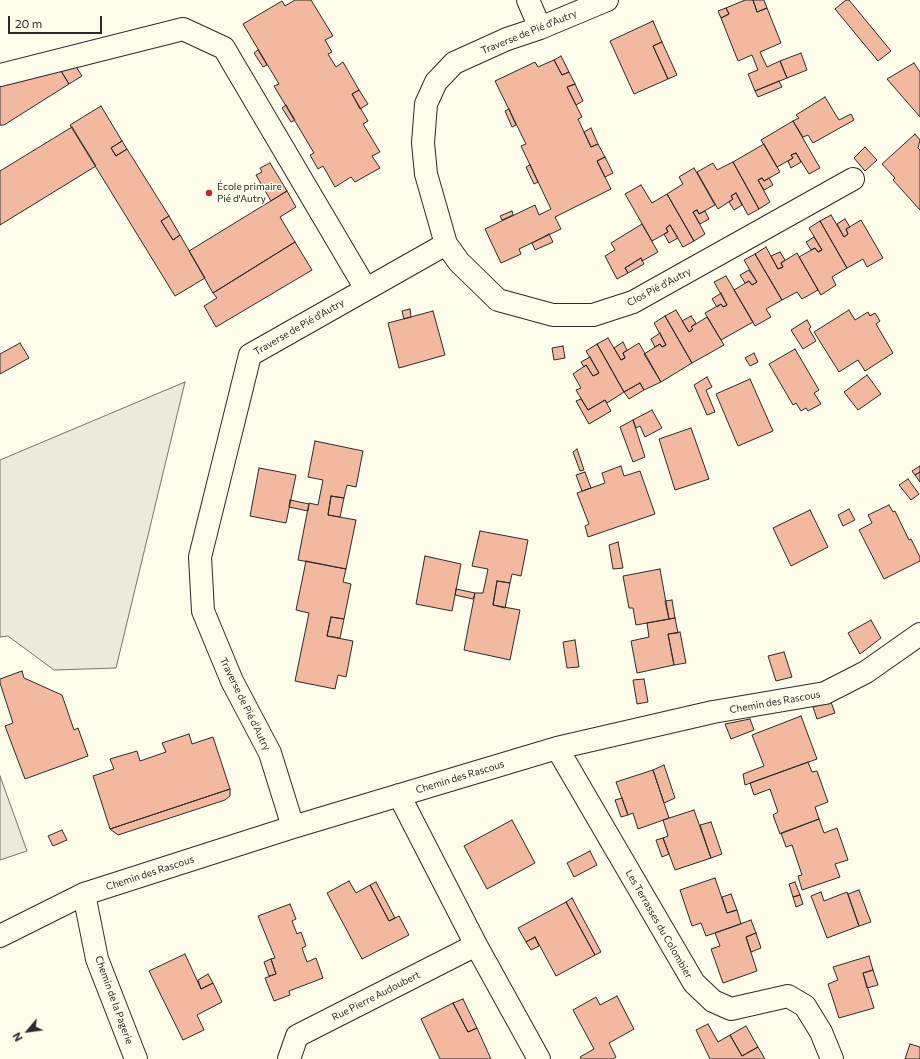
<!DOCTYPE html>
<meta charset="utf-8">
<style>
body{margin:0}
#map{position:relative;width:920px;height:1059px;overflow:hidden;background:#fdfbea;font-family:Commissioner,sans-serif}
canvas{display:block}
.north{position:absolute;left:8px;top:1011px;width:40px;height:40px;-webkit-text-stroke:3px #fdfbea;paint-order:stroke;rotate:241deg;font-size:11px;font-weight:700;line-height:16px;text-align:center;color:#2b2b2b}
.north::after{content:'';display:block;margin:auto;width:14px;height:18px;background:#2b2b2b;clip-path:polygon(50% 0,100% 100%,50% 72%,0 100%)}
.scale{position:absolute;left:8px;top:16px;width:94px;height:18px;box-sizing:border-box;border:2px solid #2b2b2b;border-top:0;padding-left:5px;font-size:12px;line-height:14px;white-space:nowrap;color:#2b2b2b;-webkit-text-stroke:3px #fdfbea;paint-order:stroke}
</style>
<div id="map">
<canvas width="920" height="1059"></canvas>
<div class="north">N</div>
<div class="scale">20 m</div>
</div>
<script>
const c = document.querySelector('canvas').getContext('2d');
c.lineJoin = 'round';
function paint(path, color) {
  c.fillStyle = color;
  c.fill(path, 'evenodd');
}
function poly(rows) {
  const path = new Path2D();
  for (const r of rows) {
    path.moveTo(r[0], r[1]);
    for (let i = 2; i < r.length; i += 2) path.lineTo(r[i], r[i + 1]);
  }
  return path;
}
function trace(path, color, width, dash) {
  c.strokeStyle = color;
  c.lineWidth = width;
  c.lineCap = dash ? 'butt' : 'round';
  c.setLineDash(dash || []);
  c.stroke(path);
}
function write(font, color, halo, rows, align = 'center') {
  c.font = font + ' Commissioner,sans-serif';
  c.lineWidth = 3;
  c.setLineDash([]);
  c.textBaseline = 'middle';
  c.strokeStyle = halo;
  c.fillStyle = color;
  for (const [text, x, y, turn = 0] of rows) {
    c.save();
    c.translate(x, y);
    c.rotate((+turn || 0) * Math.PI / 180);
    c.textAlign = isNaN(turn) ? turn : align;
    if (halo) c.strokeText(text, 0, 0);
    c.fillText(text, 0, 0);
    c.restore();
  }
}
const green = poly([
 [0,776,27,851,0,860,0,776]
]);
const parking = poly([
 [185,382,116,668,54,670,8,636,0,637,0,460,185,382]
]);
const building = poly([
 [295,0,311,0,333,36,325,40,332,52,328,54,336,67,343,62,359,90,352,94,368,121,363,124,380,152,372,156,380,168,355,182,351,177,335,187,323,166,318,169,310,155,314,153,274,86,279,84,243,24,282,1,285,6,295,0],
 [745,0,753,0,757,12,767,8,781,43,760,52,767,67,780,61,787,78,755,91,748,74,758,70,752,55,738,61,721,18,729,14,726,8,745,0],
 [753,0,764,0,767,8,757,12,753,0],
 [846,0,849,0,891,51,878,61,835,9,846,0],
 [726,8,729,14,721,18,718,11,726,8],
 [653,21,662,42,653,46,668,79,634,94,610,41,653,21],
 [662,42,677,75,668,79,653,46,662,42],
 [258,50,267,65,263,67,254,53,258,50],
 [801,53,807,70,787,78,780,61,801,53],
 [561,56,569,72,562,75,554,60,561,56],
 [554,60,562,75,569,72,575,84,567,87,582,117,578,119,591,147,598,144,605,157,597,161,611,189,555,217,561,229,519,249,521,254,501,263,485,229,535,205,539,215,551,209,521,146,526,144,495,81,535,62,538,67,554,60],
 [73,62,82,76,69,84,58,66,73,62],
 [914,63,920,72,920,117,887,79,914,63],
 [58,66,69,84,4,125,0,125,0,82,58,66],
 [779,81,782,87,758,97,755,91,779,81],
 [575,84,583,101,576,105,567,87,575,84],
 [359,90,368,104,360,109,352,94,359,90],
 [825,97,839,120,851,114,854,120,813,143,808,135,803,137,793,121,799,118,796,115,825,97],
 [286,105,295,120,291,122,282,108,286,105],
 [101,106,122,141,111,148,116,156,127,149,169,216,161,221,173,240,180,235,205,278,175,296,70,125,101,106],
 [509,109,516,125,512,127,505,111,509,109],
 [793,121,820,168,809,174,796,153,791,155,793,158,777,167,761,140,793,121],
 [72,127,96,166,0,225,0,171,72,127],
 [591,128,598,144,591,147,584,132,591,128],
 [915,134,920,140,918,148,920,150,920,210,893,180,895,178,882,164,915,134],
 [122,141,127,149,116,156,111,148,122,141],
 [764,144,780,172,764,181,762,178,758,180,770,202,759,209,733,162,764,144],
 [865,147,877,160,865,171,854,158,865,147],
 [796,153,801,162,791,168,788,161,793,158,791,155,796,153],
 [605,157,613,173,605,177,597,161,605,157],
 [733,162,759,209,748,215,736,193,731,196,733,199,718,209,697,172,713,163,717,170,733,162],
 [270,163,287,191,271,201,256,175,262,172,260,168,270,163],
 [530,165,538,182,534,184,526,167,530,165],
 [694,168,715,205,699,214,697,210,693,212,705,234,694,241,667,194,683,184,679,177,694,168],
 [762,178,764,181,769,178,773,185,764,190,758,180,762,178],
 [641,185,652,203,667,194,694,241,683,247,670,225,666,228,668,232,652,241,625,194,641,185],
 [287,191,296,207,280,217,295,242,213,293,189,251,287,191],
 [736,193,742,205,734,210,729,202,733,199,731,196,736,193],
 [697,210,699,214,705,211,709,219,700,224,693,212,697,210],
 [512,211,513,215,502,220,500,216,512,211],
 [831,215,844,237,848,234,846,229,861,220,883,258,867,267,863,259,847,268,820,221,831,215],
 [169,216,180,235,173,240,161,221,169,216],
 [845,219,850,227,846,229,848,234,844,237,837,224,845,219],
 [820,221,847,268,832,277,836,285,821,295,799,257,815,248,818,252,822,250,809,228,820,221],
 [642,224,658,252,642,261,641,258,625,268,628,273,617,279,605,256,615,250,611,243,642,224],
 [670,225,678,238,669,243,664,234,668,232,666,228,670,225],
 [549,234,553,242,535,250,532,243,549,234],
 [814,237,822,250,818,252,815,248,811,250,806,242,814,237],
 [295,242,312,270,216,327,204,306,217,298,213,293,295,242],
 [766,247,778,269,783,267,781,263,797,253,818,290,802,299,797,292,782,300,755,254,766,247],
 [780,252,785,260,781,263,783,267,778,269,771,256,780,252],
 [755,254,782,300,766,309,771,317,755,326,734,290,749,281,752,285,757,282,744,260,755,254],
 [641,258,644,264,628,273,625,268,641,258],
 [749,270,757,282,752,285,749,281,745,283,740,275,749,270],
 [726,276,753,322,721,340,705,313,721,304,723,307,727,305,714,282,726,276],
 [721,293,727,305,723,307,721,304,717,307,712,299,721,293],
 [410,309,411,317,404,319,402,311,410,309],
 [676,310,689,332,693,329,691,327,707,317,724,345,692,363,665,316,676,310],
 [849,310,855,320,868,312,870,316,875,313,880,321,876,324,893,353,865,371,858,360,839,372,814,332,849,310],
 [433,311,445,355,399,368,388,323,433,311],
 [665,316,692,363,661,382,644,354,660,344,662,347,666,345,654,323,665,316],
 [691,316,696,323,691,327,693,329,689,332,682,321,691,316],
 [807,320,811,327,809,329,816,341,803,349,791,330,807,320],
 [660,333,666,345,662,347,660,344,655,347,651,339,660,333],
 [608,338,621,360,625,358,623,353,639,343,661,382,644,390,640,383,624,392,597,344,608,338],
 [623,342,627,350,623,353,625,358,621,360,614,348,623,342],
 [20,343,29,358,0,374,0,354,20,343],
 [597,344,624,392,607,403,605,400,588,410,576,390,581,388,573,374,586,365,593,376,599,373,586,351,597,344],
 [563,346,565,358,554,360,552,348,563,346],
 [795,349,819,390,814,393,821,404,808,411,806,408,801,411,796,403,793,405,769,364,795,349],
 [754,353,758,362,750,366,745,358,754,353],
 [590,357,599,373,593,376,586,365,584,367,581,362,590,357],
 [867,375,881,394,858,410,844,392,867,375],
 [707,377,712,387,706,390,715,412,707,415,694,385,707,377],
 [750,379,773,431,738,446,716,394,750,379],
 [640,383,644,390,629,399,624,392,640,383],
 [581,399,588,410,605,400,611,411,589,424,576,401,581,399],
 [652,410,662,428,645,437,640,426,636,428,633,420,652,410],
 [633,420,645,457,633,462,620,427,633,420],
 [691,428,709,479,675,490,659,439,691,428],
 [315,441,363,451,356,487,347,485,344,498,331,496,328,515,356,520,346,569,298,560,309,503,318,505,323,480,308,477,315,441],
 [577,449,584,470,580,471,573,452,577,449],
 [621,466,624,476,640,471,655,514,588,537,585,526,589,524,577,493,605,483,602,473,621,466],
 [920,466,920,472,915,475,912,471,920,466],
 [259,468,296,475,286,523,250,516,259,468],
 [585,472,591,488,582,491,576,475,585,472],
 [920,472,920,482,915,475,920,472],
 [908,479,919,494,911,500,899,485,908,479],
 [331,496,344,498,340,517,328,515,331,496],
 [290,500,309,504,308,511,289,507,290,500],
 [889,505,893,512,895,511,909,540,911,539,920,557,920,561,884,579,859,530,872,523,868,515,889,505],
 [849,509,855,520,843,526,838,515,849,509],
 [810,510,828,547,791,566,773,528,810,510],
 [480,531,528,540,521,576,512,574,510,583,497,581,493,605,520,610,510,660,464,650,475,593,483,593,488,569,472,566,480,531],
 [618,542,623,568,613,569,609,545,618,542],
 [425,556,461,564,452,611,416,604,425,556],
 [306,561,346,569,343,582,351,584,344,619,331,617,327,636,353,641,346,677,338,675,335,689,295,681,309,613,296,610,306,561],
 [660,569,669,619,636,625,633,608,629,608,623,576,660,569],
 [497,581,510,583,505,608,493,605,497,581],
 [456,589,475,593,473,599,455,595,456,589],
 [672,600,675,618,669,619,665,601,672,600],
 [331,617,344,619,340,638,327,636,331,617],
 [675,618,678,633,668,634,674,665,637,673,631,641,649,637,647,623,675,618],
 [871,620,881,638,860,654,848,633,871,620],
 [680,632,686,663,674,665,668,634,680,632],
 [575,640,579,667,567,668,563,642,575,640],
 [784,652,792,677,776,681,768,656,784,652],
 [22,671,24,678,62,695,74,730,78,728,88,756,25,779,5,726,13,723,0,683,0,679,22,671],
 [644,679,648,702,637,704,633,680,644,679],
 [831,702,835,713,817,719,813,707,831,702],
 [801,716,817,759,745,785,743,774,764,766,752,735,801,716],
 [750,719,754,730,731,739,725,724,750,719],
 [189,734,192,744,213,737,230,789,110,829,93,776,114,769,110,759,137,751,140,761,166,752,162,743,189,734],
 [808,762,812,772,817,771,828,802,815,807,819,819,780,834,773,815,778,812,770,789,754,795,750,783,808,762],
 [664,765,675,798,664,803,653,770,664,765],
 [653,770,669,818,638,829,633,813,628,815,616,782,653,770],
 [230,789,230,796,225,800,118,835,110,829,230,789],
 [622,798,628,815,621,817,615,800,622,798],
 [694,810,711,858,675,870,663,838,668,836,663,820,694,810],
 [819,819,824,833,837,828,848,860,835,864,840,877,802,890,798,876,802,875,792,845,786,847,781,833,819,819],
 [512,820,535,863,487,889,464,846,512,820],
 [711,822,722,854,711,858,700,825,711,822],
 [62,830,67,840,53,846,48,836,62,830],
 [663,838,669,854,662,857,656,840,663,838],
 [590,851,597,865,574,877,567,863,590,851],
 [715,878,727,913,737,910,741,924,706,936,701,923,692,926,680,890,715,878],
 [349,881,356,893,370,885,389,921,399,916,409,935,362,959,327,893,349,881],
 [376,882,395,918,389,921,370,885,376,882],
 [795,882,800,895,793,897,789,884,795,882],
 [859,890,871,922,859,926,848,894,859,890],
 [821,892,824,901,847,892,859,926,827,938,811,896,821,892],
 [731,894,737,910,727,913,722,897,731,894],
 [800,895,803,904,796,907,793,897,800,895],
 [572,898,601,952,595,955,566,902,572,898],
 [566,902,595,955,556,976,535,937,526,942,518,928,566,902],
 [290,904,296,919,292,921,297,934,301,932,306,946,302,948,307,962,316,958,323,978,289,991,290,995,274,1001,265,978,276,974,271,959,275,958,258,916,290,904],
 [751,920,756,933,746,937,757,971,723,983,711,949,720,946,715,933,751,920],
 [756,933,761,948,751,952,746,937,756,933],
 [535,937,539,946,531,950,526,942,535,937],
 [185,954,201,989,213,983,222,1002,197,1015,204,1030,183,1040,149,971,185,954],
 [869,956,873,970,863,973,874,1008,839,1018,828,984,838,980,833,967,869,956],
 [271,959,276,974,269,976,264,962,271,959],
 [873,970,878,985,867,988,863,973,873,970],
 [208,974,213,983,201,989,198,980,208,974],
 [617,996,634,1029,609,1043,616,1057,613,1059,581,1059,580,1057,594,1049,573,1010,596,997,600,1005,617,996],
 [463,999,477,1028,468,1032,453,1003,463,999],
 [453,1003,468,1032,477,1028,491,1059,440,1059,421,1019,453,1003],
 [708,1024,718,1042,730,1035,742,1056,758,1047,765,1059,710,1059,696,1030,708,1024],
 [746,1026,758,1047,742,1056,730,1035,746,1026],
 [910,1044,920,1047,920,1059,905,1059,910,1044]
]);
const minor = poly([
 [528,0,540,28],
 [0,75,183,29,224,48,366,289],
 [446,244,459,262,498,300,553,315,593,315,633,302,853,179],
 [557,748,694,983,713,1001,731,1009,788,996,805,1006,821,1032,832,1059],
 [399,795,476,945,539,1059],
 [293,827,270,753,232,681,203,611,200,557,250,355,446,244,426,174,423,143,426,104,436,82,454,63,507,39,540,28,607,0],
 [84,894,97,959,136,1059],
 [0,936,84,894,293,827,557,748,713,712,825,693,866,672,920,634],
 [289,1059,297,1036,476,945]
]);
const markers = [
 [209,193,4,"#c62828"]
];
const streetNames = [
 ["Traverse de Pié d'Autry",529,32,-22],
 ["Clos Pié d'Autry",659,287,-28],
 ["Traverse de Pié d'Autry",299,327,-30],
 ["Chemin des Rascous",775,702,-10],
 ["Traverse de Pié d'Autry",245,704,64],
 ["Chemin des Rascous",460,777,-17],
 ["Chemin des Rascous",150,873,-18],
 ["Les Terrasses du Colombier",659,924,60],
 ["Rue Pierre Audoubert",376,996,-27],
 ["Chemin de la Pagerie",114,1000,70]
];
const poiNames = [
 ["École primaire",217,187],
 ["Pié d'Autry",217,199]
];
paint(green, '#ecebdb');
trace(green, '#74746e', 1);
paint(parking, '#eceadb');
trace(parking, '#74746e', 1);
paint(building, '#f2b8a0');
trace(building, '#2b2b2b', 1);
trace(minor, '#2b2b2b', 24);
trace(minor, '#fdfbea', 22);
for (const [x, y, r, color] of markers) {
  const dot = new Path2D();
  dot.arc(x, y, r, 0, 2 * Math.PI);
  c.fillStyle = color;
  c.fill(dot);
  trace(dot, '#fdfbea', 1.5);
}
write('10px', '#2b2b2b', '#fdfbea', streetNames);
write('10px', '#2b2b2b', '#fdfbea', poiNames, 'left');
</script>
